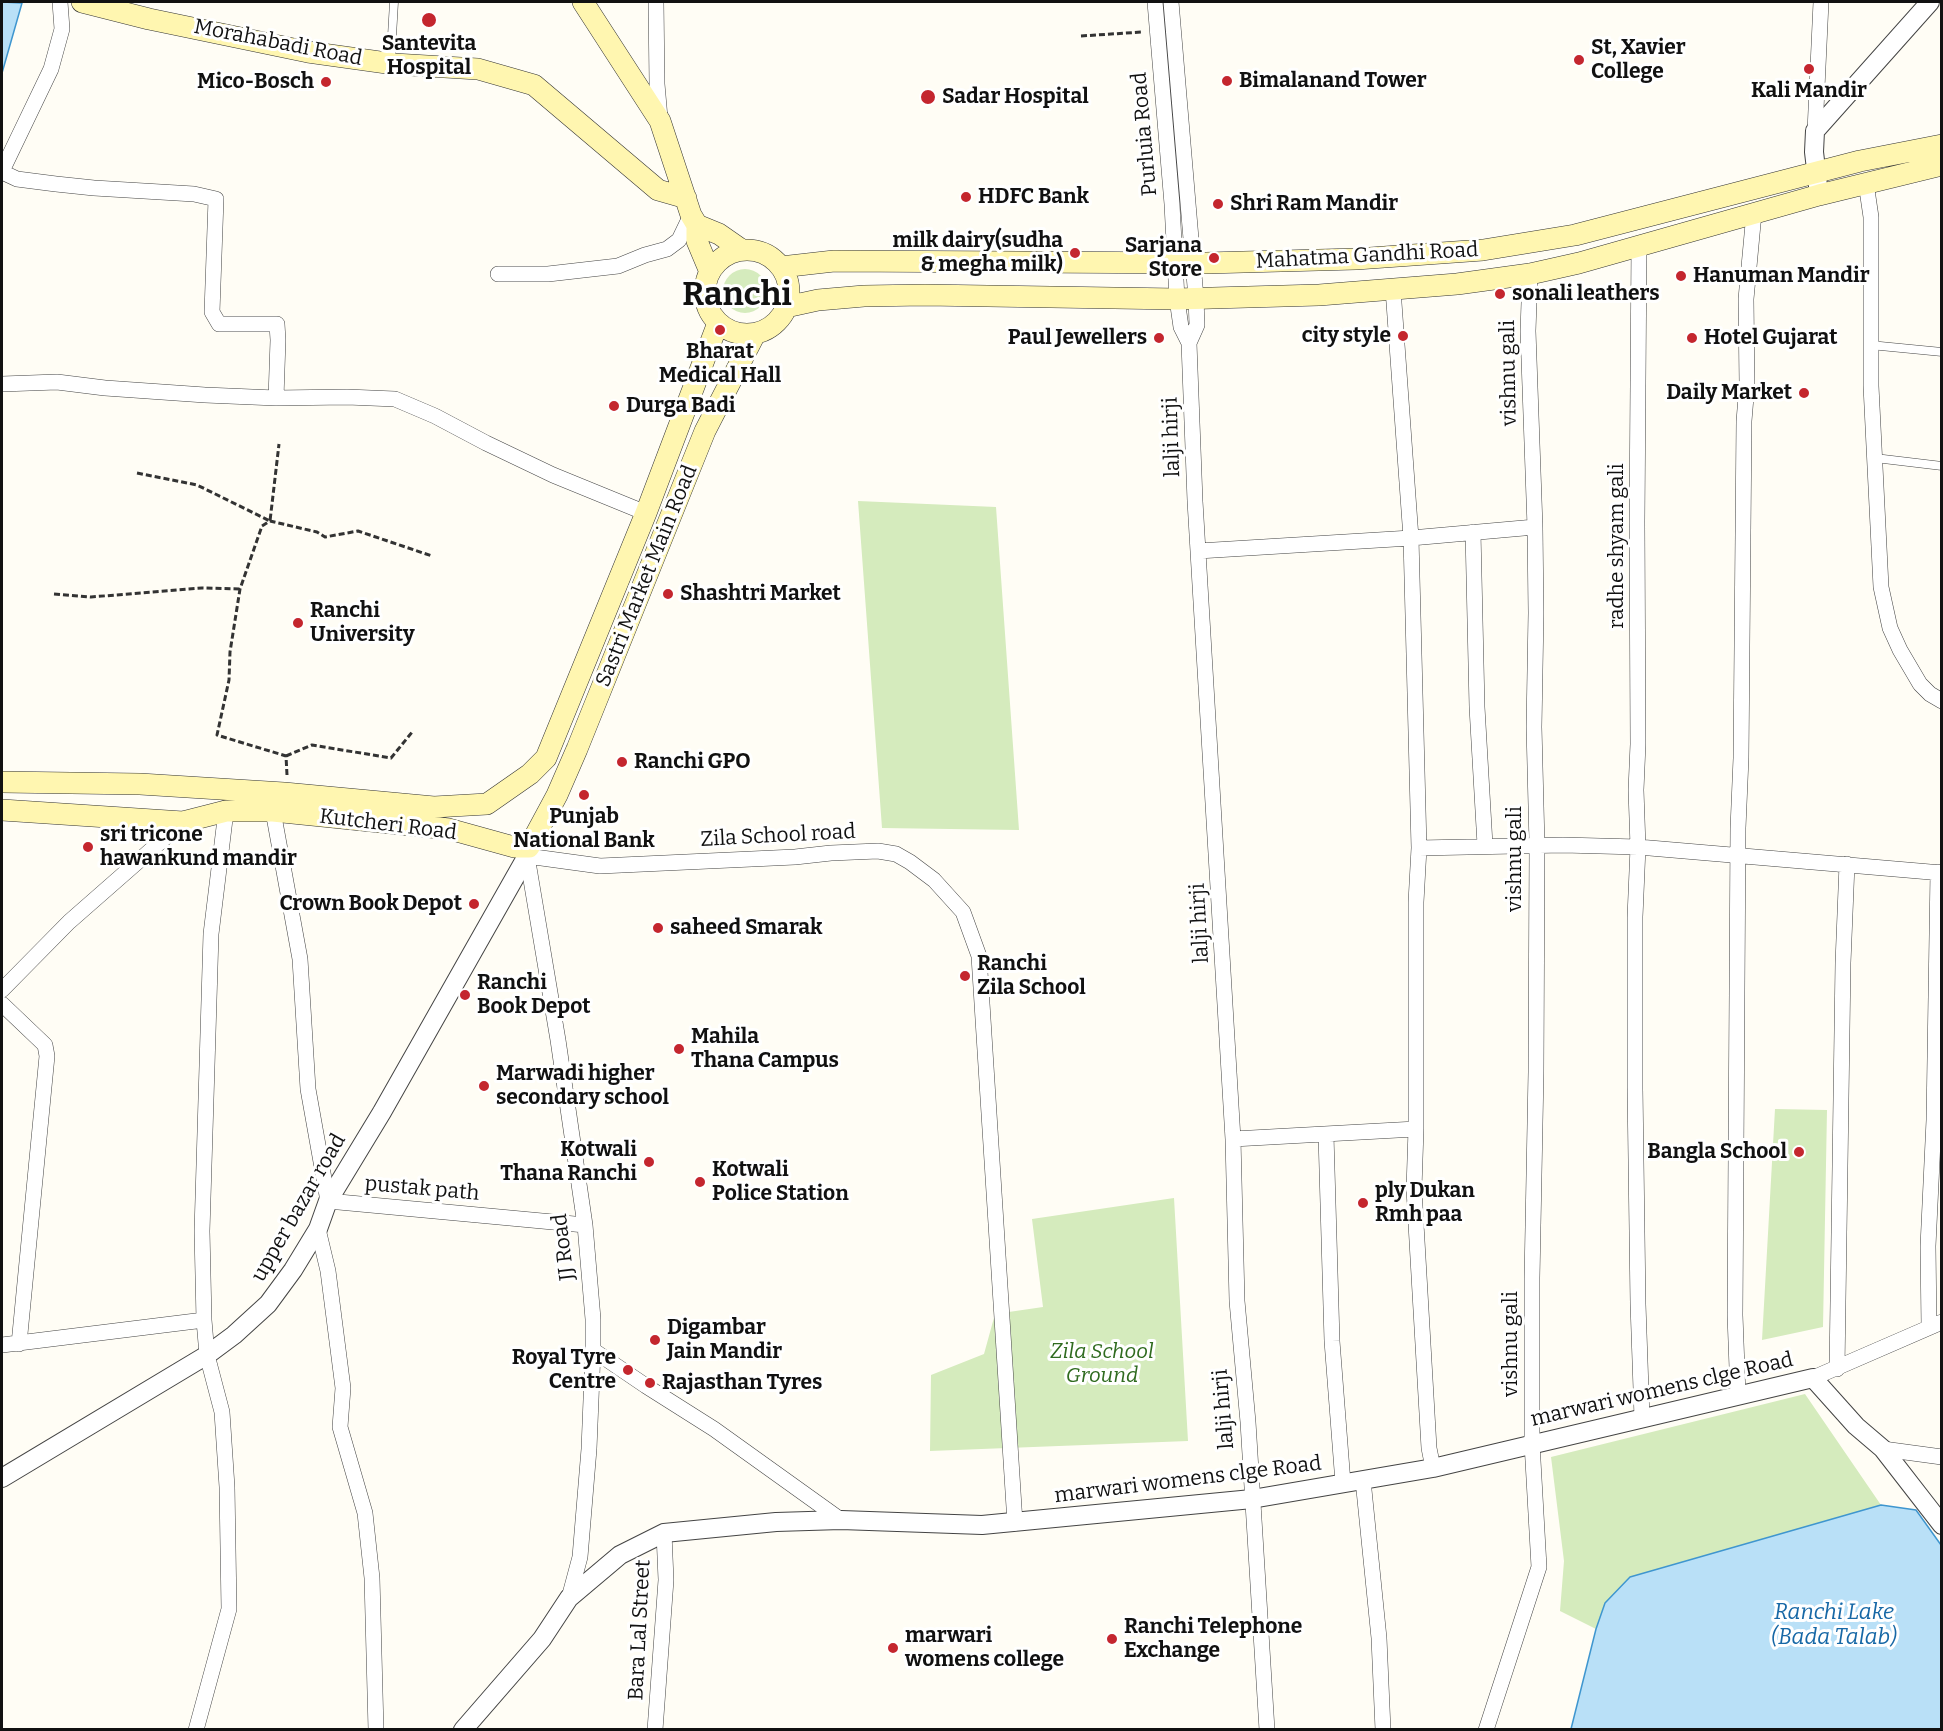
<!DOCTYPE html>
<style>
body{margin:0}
#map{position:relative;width:1943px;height:1731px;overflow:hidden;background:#fffdf5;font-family:Bitter,serif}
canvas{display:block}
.frame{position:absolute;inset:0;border:3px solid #111;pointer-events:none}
</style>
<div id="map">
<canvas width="1943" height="1731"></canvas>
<div class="frame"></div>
</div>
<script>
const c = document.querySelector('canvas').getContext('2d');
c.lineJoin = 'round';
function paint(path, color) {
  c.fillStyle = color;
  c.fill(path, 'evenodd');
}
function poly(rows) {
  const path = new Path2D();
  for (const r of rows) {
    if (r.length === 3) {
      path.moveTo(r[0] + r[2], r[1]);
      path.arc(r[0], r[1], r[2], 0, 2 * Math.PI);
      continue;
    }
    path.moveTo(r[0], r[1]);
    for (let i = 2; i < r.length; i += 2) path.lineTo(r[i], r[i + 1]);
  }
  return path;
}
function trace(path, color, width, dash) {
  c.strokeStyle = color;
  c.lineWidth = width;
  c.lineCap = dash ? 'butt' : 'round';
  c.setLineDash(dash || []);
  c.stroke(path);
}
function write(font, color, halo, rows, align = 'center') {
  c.font = font + ' Bitter,serif';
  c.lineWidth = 6;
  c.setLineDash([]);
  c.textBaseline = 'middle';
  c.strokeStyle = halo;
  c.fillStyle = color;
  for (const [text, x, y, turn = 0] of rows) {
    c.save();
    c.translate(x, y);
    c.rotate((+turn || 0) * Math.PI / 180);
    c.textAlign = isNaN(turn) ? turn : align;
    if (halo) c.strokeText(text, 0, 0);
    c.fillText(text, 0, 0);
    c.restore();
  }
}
const green = poly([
 [745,291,22],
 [858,501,996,507,1019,830,882,828],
 [1775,1109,1827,1110,1823,1327,1762,1340],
 [1174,1198,1188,1441,930,1451,931,1375,984,1354,995,1314,1043,1307,1032,1219],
 [1805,1394,1881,1505,1631,1577,1605,1603,1596,1629,1560,1611,1564,1561,1551,1457]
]);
const water = poly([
 [2,2,22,3,2,73,2,2],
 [1881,1505,1916,1510,1941,1545,1941,1729,1571,1729,1596,1629,1605,1603,1630,1577,1881,1505]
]);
const path = poly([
 [1081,36,1142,32],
 [137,473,197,485,270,521,279,444],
 [54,594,91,597,202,588,240,589],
 [286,756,312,745,391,758,413,731],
 [287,775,286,756,217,735,229,680,230,652,240,589,262,526,270,521,317,532,325,537,358,531,432,556]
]);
const service = poly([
 [394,63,391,53,394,2],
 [1870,345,1942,352],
 [1875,458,1942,466]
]);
const minor = poly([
 [656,2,657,84,660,118],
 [1155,2,1172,204,1177,299,1181,327,1189,343,1195,501,1233,1139,1237,1301,1248,1422,1267,1730],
 [1171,2,1196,298,1197,325,1189,343],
 [1815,131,1821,2],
 [2,171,51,69,62,29,60,2],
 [2,172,17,179,56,184,94,188,194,194,216,199,212,312,219,324,277,324,278,340,276,398],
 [1866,183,1871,217,1871,386,1881,587,1890,628,1900,650,1920,684,1930,694,1942,701],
 [1639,245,1637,522,1638,744,1636,790,1638,847,1635,917,1635,1088,1638,1304,1642,1418],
 [498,274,548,274,618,266,645,255,667,249,679,240,691,215],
 [1393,289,1411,538,1419,848,1416,902,1416,1129,1414,1189,1429,1448,1433,1468],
 [2,384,57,382,105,388,205,395,276,398,347,397,395,399,435,416,486,443,553,475,646,513],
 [1473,532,1477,707,1485,845],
 [1198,551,1411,538,1535,527],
 [273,811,300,959,308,1089,328,1201,585,1225],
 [1419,848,1563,845,1638,847,1942,873],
 [2,990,69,922,183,822],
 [2,1004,45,1045,47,1056,19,1344],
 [1326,1135,1332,1341,1343,1483],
 [1233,1139,1416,1129],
 [318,1229,328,1271,343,1388,340,1427,365,1513,372,1578,376,1730],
 [1929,1327,1928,1246,1934,1120,1938,872],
 [2,1345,204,1320],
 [593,1350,646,1386,714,1429,841,1520],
 [1837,1369,1843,963,1847,864],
 [1813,1378,1942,1322],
 [1738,1395,1735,1315,1738,828,1741,758,1744,421,1747,385,1746,299,1754,213],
 [1883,1449,1942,1457],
 [1363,1480,1379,1638,1383,1730],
 [569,1598,580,1557,589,1449,593,1350,593,1319,585,1225,558,1040,527,856,600,866,795,857,831,853,878,851,896,854,910,862,934,880,963,912,979,956,1015,1523],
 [196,1730,229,1609,227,1487,222,1412,207,1355,204,1320,202,1231,211,934,226,811],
 [655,1730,666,1580,664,1533],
 [1486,1730,1539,1567,1532,1443,1532,1278,1536,1072,1537,845,1534,727,1536,613,1535,527,1528,331,1530,274]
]);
const tertiary = poly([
 [1818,186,1814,152,1815,131,1930,2],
 [2,1478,207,1355,234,1335,268,1304,293,1270,318,1229,328,1201,382,1112,527,856,525,847],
 [463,1730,542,1639,569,1598,620,1555,664,1533,776,1522,841,1520,982,1525,1252,1499,1433,1468,1813,1378,1856,1426,1883,1449,1942,1525]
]);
const secondary = poly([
 [82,2,149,19,308,52,394,64,478,69,534,85,658,190,686,198],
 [583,2,660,121,691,215,697,225,697,241,710,272],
 [697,225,719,234,742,250],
 [747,292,42],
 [781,267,834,261,1206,263,1356,259,1483,250,1575,235,1860,161,1942,145],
 [786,307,818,300,864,296,925,295,1177,299,1319,295,1457,284,1530,274,1579,263,1819,195,1942,165],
 [2,782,140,784,284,793,434,807,487,804,530,774,546,758,646,513,718,323],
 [2,810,183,822,226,811,273,811,449,829,514,847,529,847,557,795,577,749,705,431,755,334]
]);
const markers = [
 [429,20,8,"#c4262e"],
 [1579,60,6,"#c4262e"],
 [1809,69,6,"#c4262e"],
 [1227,81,6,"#c4262e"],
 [326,82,6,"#c4262e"],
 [928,97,8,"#c4262e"],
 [966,197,6,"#c4262e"],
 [1218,204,6,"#c4262e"],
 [1075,253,6,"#c4262e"],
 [1214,258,6,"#c4262e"],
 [1681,276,6,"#c4262e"],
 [1500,294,6,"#c4262e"],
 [720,330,6,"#c4262e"],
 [1403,336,6,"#c4262e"],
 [1159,338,6,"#c4262e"],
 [1692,338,6,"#c4262e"],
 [1804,393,6,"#c4262e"],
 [614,406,6,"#c4262e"],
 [668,594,6,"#c4262e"],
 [298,623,6,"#c4262e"],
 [622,762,6,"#c4262e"],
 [584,795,6,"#c4262e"],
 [88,847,6,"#c4262e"],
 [474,904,6,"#c4262e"],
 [658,928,6,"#c4262e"],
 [965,976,6,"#c4262e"],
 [465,995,6,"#c4262e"],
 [679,1049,6,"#c4262e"],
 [484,1086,6,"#c4262e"],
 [1799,1152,6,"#c4262e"],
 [649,1162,6,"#c4262e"],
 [700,1182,6,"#c4262e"],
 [1363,1203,6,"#c4262e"],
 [655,1340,6,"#c4262e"],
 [628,1370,6,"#c4262e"],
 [650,1383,6,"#c4262e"],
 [1112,1639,6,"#c4262e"],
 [893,1648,6,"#c4262e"]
];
const streetNames = [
 ["Morahabadi Road",278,43,11],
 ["Purluia Road",1145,134,-95],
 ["Mahatma Gandhi Road",1367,256,-3],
 ["vishnu gali",1509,373,-91],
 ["lalji hirji",1172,437,-92],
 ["radhe shyam gali",1617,546,-90],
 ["Sastri Market Main Road",647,576,-68],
 ["Kutcheri Road",388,825,7],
 ["Zila School road",778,836,-3],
 ["vishnu gali",1515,859,-90],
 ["lalji hirji",1200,923,-93],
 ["pustak path",422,1189,5],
 ["upper bazar road",299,1208,-60],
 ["JJ Road",564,1247,-97],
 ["vishnu gali",1511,1344,-90],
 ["marwari womens clge Road",1662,1390,-13],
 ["lalji hirji",1224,1409,-95],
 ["marwari womens clge Road",1188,1480,-7],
 ["Bara Lal Street",640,1630,-87]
];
const poiNames = [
 ["Santevita",429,44,"center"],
 ["Hospital",429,68,"center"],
 ["St, Xavier",1591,48],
 ["College",1591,72],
 ["Bimalanand Tower",1239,81],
 ["Mico-Bosch",314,82,"right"],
 ["Kali Mandir",1809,91,"center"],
 ["Sadar Hospital",942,97],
 ["HDFC Bank",978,197],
 ["Shri Ram Mandir",1230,204],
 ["milk dairy(sudha",1063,241,"right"],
 ["& megha milk)",1063,265,"right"],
 ["Sarjana",1202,246,"right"],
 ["Store",1202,270,"right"],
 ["Hanuman Mandir",1693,276],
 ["sonali leathers",1512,294],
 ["city style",1391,336,"right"],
 ["Paul Jewellers",1147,338,"right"],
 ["Hotel Gujarat",1704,338],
 ["Bharat",720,352,"center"],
 ["Medical Hall",720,376,"center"],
 ["Daily Market",1792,393,"right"],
 ["Durga Badi",626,406],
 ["Shashtri Market",680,594],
 ["Ranchi",310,611],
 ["University",310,635],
 ["Ranchi GPO",634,762],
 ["Punjab",584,817,"center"],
 ["National Bank",584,841,"center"],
 ["sri tricone",100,835],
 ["hawankund mandir",100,859],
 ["Crown Book Depot",462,904,"right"],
 ["saheed Smarak",670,928],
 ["Ranchi",977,964],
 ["Zila School",977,988],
 ["Ranchi",477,983],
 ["Book Depot",477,1007],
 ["Mahila",691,1037],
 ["Thana Campus",691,1061],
 ["Marwadi higher",496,1074],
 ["secondary school",496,1098],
 ["Kotwali",637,1150,"right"],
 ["Thana Ranchi",637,1174,"right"],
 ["Bangla School",1787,1152,"right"],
 ["Kotwali",712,1170],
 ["Police Station",712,1194],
 ["ply Dukan",1375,1191],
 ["Rmh paa",1375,1215],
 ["Digambar",667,1328],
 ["Jain Mandir",667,1352],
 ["Royal Tyre",616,1358,"right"],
 ["Centre",616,1382,"right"],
 ["Rajasthan Tyres",662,1383],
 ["Ranchi Telephone",1124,1627],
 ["Exchange",1124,1651],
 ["marwari",905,1636],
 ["womens college",905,1660]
];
const parkNames = [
 ["Zila School",1102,1352],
 ["Ground",1102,1376]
];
const waterNames = [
 ["Ranchi Lake",1834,1613],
 ["(Bada Talab)",1834,1638]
];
const townNames = [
 ["Ranchi",737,296]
];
paint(green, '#d5ebbd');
paint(water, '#b9e0f7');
trace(water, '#3f96cf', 1.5);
trace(service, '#444', 9);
trace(minor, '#444', 16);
trace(tertiary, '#444', 20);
trace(secondary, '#333', 22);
trace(path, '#333', 3, [6, 3]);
trace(service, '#fff', 8);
trace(minor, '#fff', 15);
trace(tertiary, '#fff', 18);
trace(secondary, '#fff6b0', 21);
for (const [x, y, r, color] of markers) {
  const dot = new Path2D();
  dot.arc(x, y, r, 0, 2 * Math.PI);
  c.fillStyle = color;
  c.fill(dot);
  trace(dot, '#fff', 2);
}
write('21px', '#111', '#fff', streetNames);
write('bold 21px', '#111', '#fff', poiNames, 'left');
write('italic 21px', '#2f6b1f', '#fff', parkNames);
write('italic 22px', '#1768a6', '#fff', waterNames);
write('bold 33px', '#111', '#fff', townNames);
</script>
